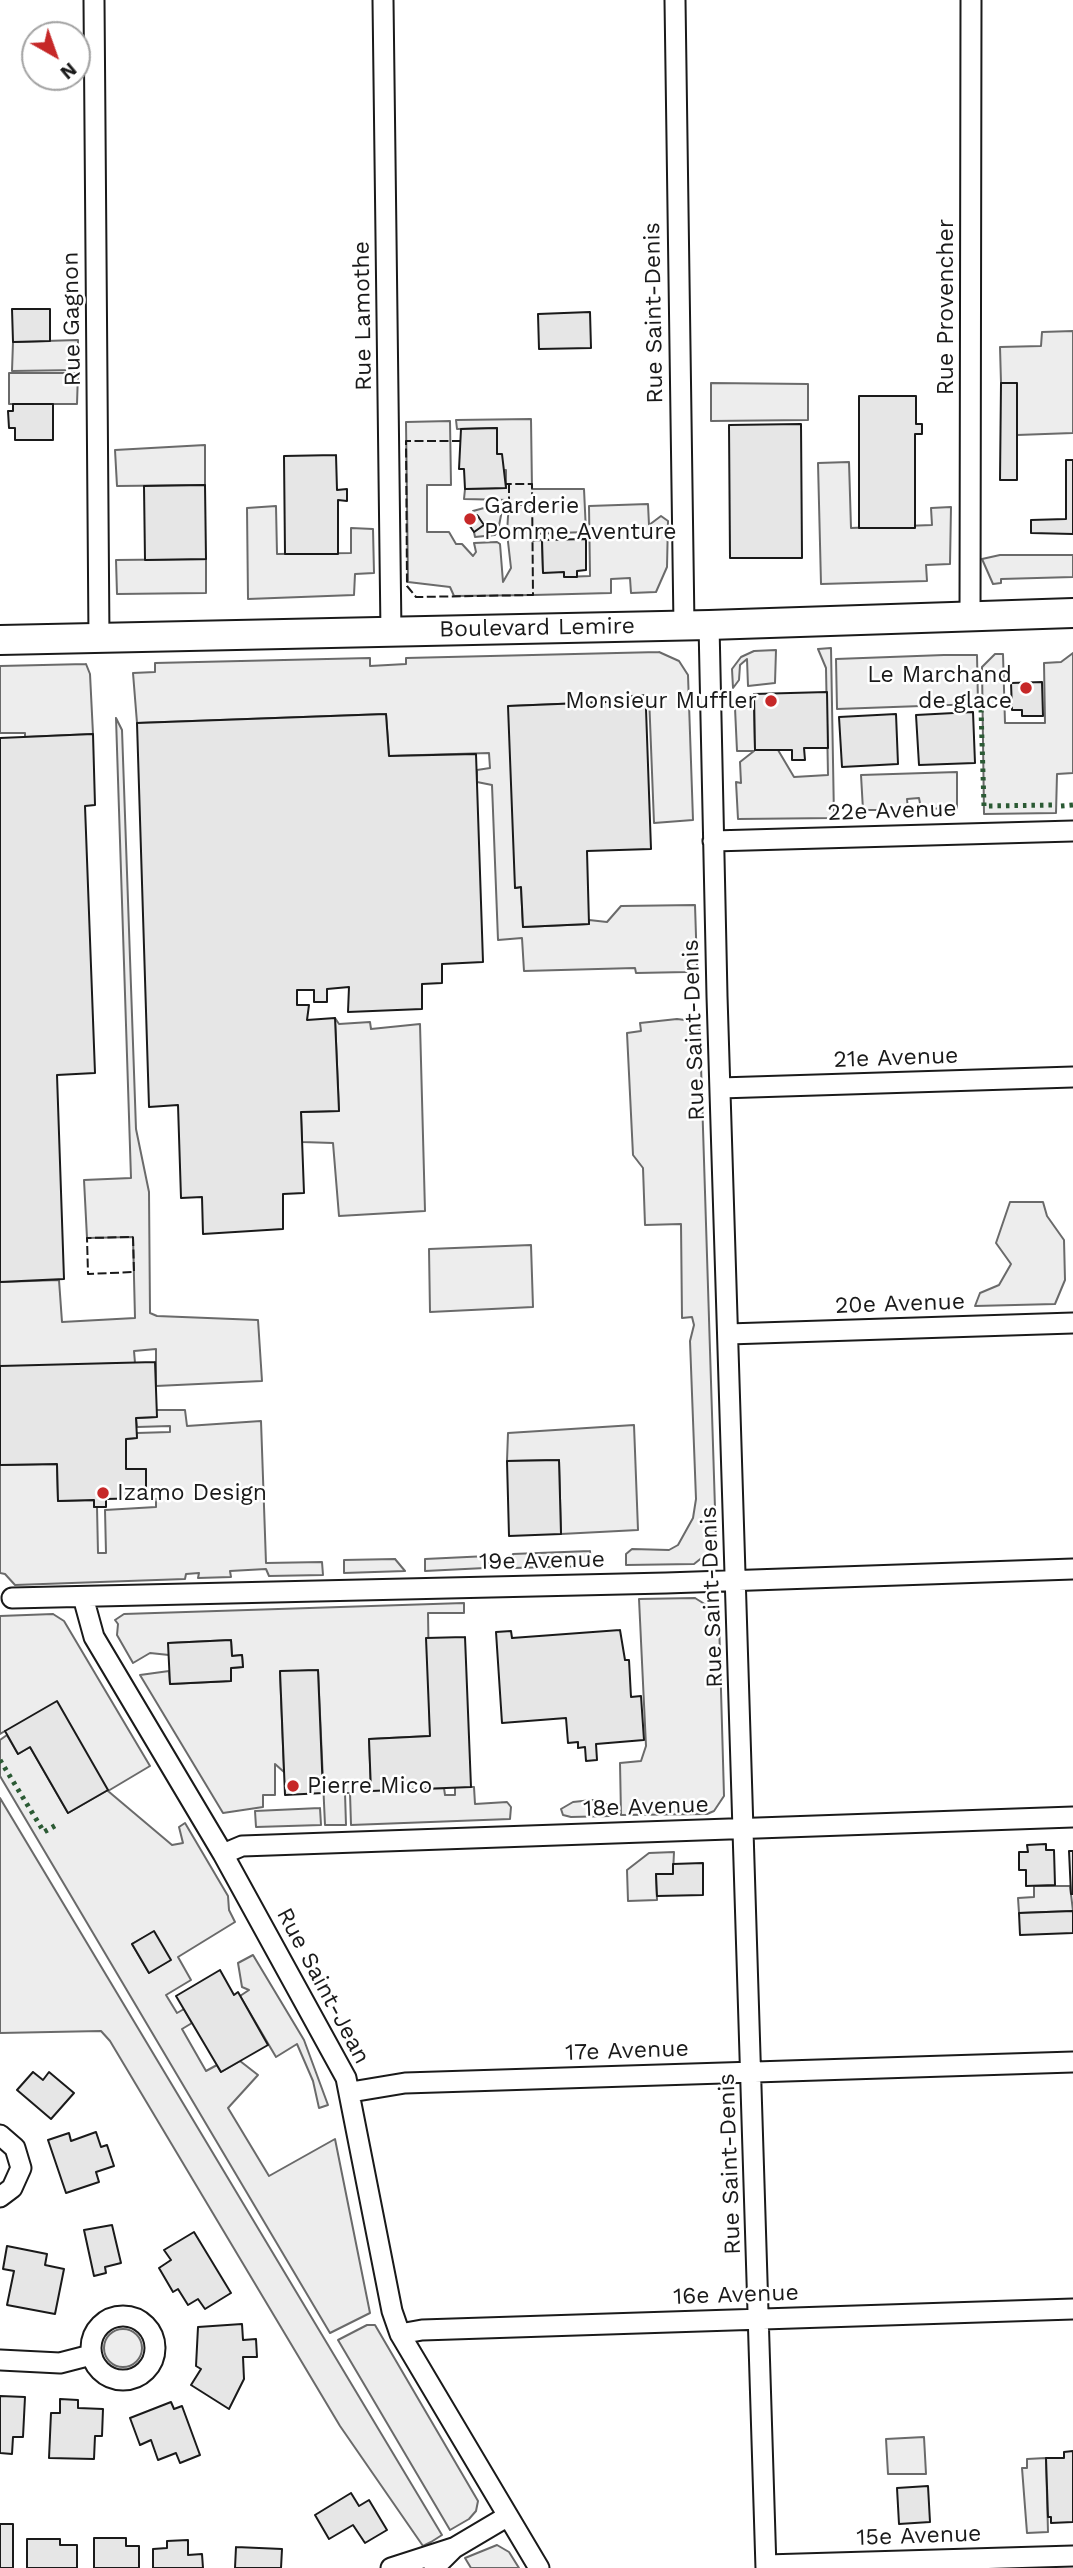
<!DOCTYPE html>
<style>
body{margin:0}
#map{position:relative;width:1073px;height:2568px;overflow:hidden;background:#fff;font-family:"Work Sans",sans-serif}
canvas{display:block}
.north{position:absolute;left:21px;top:21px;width:70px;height:70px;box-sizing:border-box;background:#fff;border:2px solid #a3a3a3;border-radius:50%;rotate:140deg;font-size:19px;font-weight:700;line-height:28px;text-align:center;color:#1a1a1a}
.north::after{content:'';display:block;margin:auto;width:24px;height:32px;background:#c62828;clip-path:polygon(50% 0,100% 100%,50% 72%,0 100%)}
</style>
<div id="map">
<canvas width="1073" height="2568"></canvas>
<div class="north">N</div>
</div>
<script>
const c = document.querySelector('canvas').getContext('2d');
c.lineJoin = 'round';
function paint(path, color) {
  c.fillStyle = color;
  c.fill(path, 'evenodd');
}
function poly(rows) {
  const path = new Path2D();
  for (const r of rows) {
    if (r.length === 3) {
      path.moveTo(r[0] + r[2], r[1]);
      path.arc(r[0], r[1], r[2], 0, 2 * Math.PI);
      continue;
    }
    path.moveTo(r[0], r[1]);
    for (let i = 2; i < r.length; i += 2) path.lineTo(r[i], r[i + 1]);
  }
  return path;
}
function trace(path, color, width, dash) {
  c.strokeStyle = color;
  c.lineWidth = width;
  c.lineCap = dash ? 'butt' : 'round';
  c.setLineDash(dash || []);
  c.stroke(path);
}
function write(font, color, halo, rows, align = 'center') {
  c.font = font + ' "Work Sans",sans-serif';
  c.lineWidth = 5;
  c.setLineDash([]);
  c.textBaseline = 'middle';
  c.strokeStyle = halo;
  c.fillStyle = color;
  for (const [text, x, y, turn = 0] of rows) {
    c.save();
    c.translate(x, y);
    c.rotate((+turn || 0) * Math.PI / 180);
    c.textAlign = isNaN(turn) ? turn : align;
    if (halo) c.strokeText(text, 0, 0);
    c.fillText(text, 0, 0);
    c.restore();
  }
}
const built = poly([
 [1073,331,1073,433,1017,435,1017,384,1001,383,1000,347,1041,346,1042,332,1073,331],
 [78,340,78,370,12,371,13,342,78,340],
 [9,373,78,373,77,404,9,404,9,373],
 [711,383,808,384,808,420,711,421,711,383],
 [531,419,532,489,584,489,586,532,532,534,533,541,542,540,543,572,564,572,565,577,590,576,589,506,648,504,649,525,661,516,668,521,667,567,656,592,631,593,630,578,611,579,611,593,533,595,454,596,450,587,408,582,406,422,450,421,451,485,427,485,427,532,449,532,456,544,462,544,473,556,476,552,474,543,497,542,500,544,503,582,511,568,507,533,509,500,464,499,465,489,506,488,506,470,502,470,497,454,497,428,457,429,456,420,531,419],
 [205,445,205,485,117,486,115,450,205,445],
 [849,462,851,528,932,525,931,508,951,507,950,564,926,565,927,581,821,584,818,463,849,462],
 [495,505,502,510,498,531,495,535,475,537,474,532,483,525,478,516,474,518,473,511,495,505],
 [276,506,277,554,351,553,351,528,373,529,374,573,355,574,354,595,248,599,247,508,276,506],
 [1000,555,1073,555,1073,577,1001,579,1001,583,993,584,982,559,1000,555],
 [206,559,206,593,117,594,116,560,206,559],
 [831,648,834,818,738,819,736,782,741,783,740,762,754,751,737,751,735,708,754,707,755,750,778,750,794,777,828,775,826,668,818,649,831,648],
 [776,650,775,683,748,686,747,659,740,665,739,680,733,688,732,669,741,657,754,651,776,650],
 [659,652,679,661,688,675,693,820,654,823,649,696,632,701,509,706,516,888,521,887,523,927,589,924,589,920,607,922,621,906,695,905,697,967,687,972,636,973,635,968,524,971,522,938,498,940,492,785,477,782,477,770,490,768,489,753,389,756,386,714,137,723,133,673,155,672,155,663,370,658,370,666,406,664,406,658,659,652],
 [1073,653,1073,773,1057,774,1056,813,984,814,982,667,995,654,1003,654,1005,723,1045,723,1044,663,1061,662,1073,653],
 [944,655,977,655,978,704,837,709,836,659,944,655],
 [86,664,90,674,93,734,25,737,25,733,0,733,0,666,86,664],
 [116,718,122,730,136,1129,149,1192,150,1313,157,1316,258,1320,262,1381,156,1386,156,1349,134,1351,135,1363,0,1367,0,1282,59,1280,62,1322,135,1318,133,1237,87,1238,84,1180,131,1178,116,718],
 [957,772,957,808,921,809,919,798,907,799,908,810,863,810,861,775,957,772],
 [335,1018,339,1024,370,1022,371,1029,420,1024,425,1211,339,1216,333,1143,302,1142,301,1112,339,1111,335,1018],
 [677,1019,693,1021,699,1026,700,1034,716,1540,713,1549,694,1564,626,1565,626,1554,632,1549,669,1550,678,1545,693,1518,696,1499,690,1341,694,1325,692,1317,682,1318,681,1224,645,1225,643,1168,633,1155,627,1033,641,1031,640,1023,677,1019],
 [1010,1202,1043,1202,1047,1216,1064,1240,1065,1280,1055,1304,975,1306,980,1293,999,1285,1011,1264,996,1243,1010,1202],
 [531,1245,533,1307,430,1312,429,1249,531,1245],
 [156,1410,185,1410,187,1426,261,1421,266,1563,322,1562,323,1575,269,1576,266,1569,230,1571,231,1577,198,1578,199,1573,186,1574,185,1579,15,1585,5,1574,0,1573,0,1465,57,1464,58,1501,94,1500,94,1507,97,1507,98,1553,106,1553,105,1510,156,1507,156,1499,146,1498,146,1469,126,1469,126,1439,136,1438,137,1433,170,1432,170,1426,137,1427,136,1418,156,1417,156,1410],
 [634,1425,638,1530,561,1534,559,1460,507,1461,508,1433,634,1425],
 [590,1551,591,1566,513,1568,510,1565,513,1554,590,1551],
 [488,1556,490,1562,485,1568,425,1571,425,1559,488,1556],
 [395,1559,405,1571,344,1573,344,1560,395,1559],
 [695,1598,711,1608,719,1620,724,1796,714,1811,707,1814,621,1815,620,1763,641,1761,646,1746,639,1599,695,1598],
 [464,1603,464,1613,428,1613,430,1736,369,1739,371,1790,444,1788,445,1795,455,1795,455,1787,474,1787,475,1804,507,1802,511,1807,510,1819,351,1825,350,1793,345,1793,346,1825,325,1825,318,1670,280,1672,284,1772,275,1764,275,1795,263,1795,263,1807,223,1813,140,1675,169,1671,170,1684,231,1681,231,1668,243,1667,242,1655,232,1656,231,1640,169,1643,169,1655,150,1653,133,1663,117,1635,118,1624,115,1620,124,1614,464,1603],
 [53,1614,64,1621,150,1766,108,1791,172,1845,183,1843,179,1827,185,1823,228,1896,229,1910,235,1922,178,1957,191,1980,166,1995,177,2013,184,2009,192,2023,182,2029,206,2071,217,2065,221,2072,240,2061,258,2075,228,2108,269,2176,335,2139,370,2313,330,2333,0,1776,0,1740,7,1735,18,1754,30,1747,68,1813,108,1790,5,1731,0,1734,0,1616,53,1614],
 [154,1932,170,1960,149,1973,132,1944,154,1932],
 [0,1798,442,2535,431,2542,423,2546,340,2426,110,2041,101,2031,0,2033,0,1798],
 [592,1800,613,1806,611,1816,571,1817,563,1815,561,1809,573,1802,592,1800],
 [320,1808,321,1825,256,1827,255,1811,320,1808],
 [674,1852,673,1874,656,1874,657,1900,628,1901,627,1870,649,1853,674,1852],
 [1034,1886,1070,1886,1073,1911,1019,1913,1018,1898,1034,1897,1034,1886],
 [253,1955,304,2040,328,2105,319,2108,313,2081,297,2044,276,2057,240,1996,249,1990,242,1987,238,1963,253,1955],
 [367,2325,375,2325,478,2501,476,2511,469,2519,450,2530,338,2340,367,2325],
 [123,2348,19],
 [924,2437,926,2474,888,2474,886,2439,924,2437],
 [1046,2458,1048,2532,1027,2533,1022,2468,1027,2468,1027,2459,1046,2458],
 [497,2545,509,2552,519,2568,471,2568,465,2558,497,2545]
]);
const building = poly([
 [12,309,50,309,50,341,13,342,12,309],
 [590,312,591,348,539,349,538,314,590,312],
 [1001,383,1017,383,1017,480,1000,480,1001,383],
 [859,396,916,396,916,424,922,424,922,434,915,434,915,528,859,528,859,396],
 [13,404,53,404,53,440,15,440,15,428,9,428,8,411,13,411,13,404],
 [801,424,802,558,730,558,729,425,801,424],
 [497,428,497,454,502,454,506,488,465,489,464,469,459,469,461,429,497,428],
 [336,455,337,490,347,489,347,501,338,500,338,554,285,554,284,456,336,455],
 [1066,460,1073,460,1073,534,1031,533,1031,520,1066,519,1066,460],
 [205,485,206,559,145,560,144,486,205,485],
 [477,515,484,525,474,532,467,522,477,515],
 [586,539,586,570,577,571,577,577,564,577,564,572,543,573,542,540,586,539],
 [1042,682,1043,716,1022,716,1022,710,1012,710,1011,683,1042,682],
 [827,692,828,748,804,748,805,760,792,760,792,750,755,750,754,694,827,692],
 [649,695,649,709,646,709,651,849,587,851,589,924,523,927,521,887,515,888,508,706,632,701,632,696,649,695],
 [973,712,975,763,919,765,916,715,973,712],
 [386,714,389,756,476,754,483,962,442,964,442,983,422,984,422,1009,348,1012,349,987,327,989,327,1002,314,1002,314,990,297,990,297,1005,309,1005,307,1020,335,1018,339,1111,301,1112,304,1193,283,1194,283,1229,203,1234,202,1197,181,1198,178,1105,149,1107,137,723,386,714],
 [896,714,898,764,842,767,839,717,896,714],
 [93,734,95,805,85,806,95,1073,57,1075,64,1279,0,1282,0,738,93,734],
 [155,1362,157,1417,136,1418,137,1438,126,1439,126,1469,146,1469,146,1498,106,1499,106,1507,94,1507,94,1500,58,1501,57,1464,0,1465,0,1366,155,1362],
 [559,1460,561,1534,509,1536,507,1461,559,1460],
 [620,1630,625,1660,629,1660,631,1697,641,1696,644,1740,596,1744,597,1760,586,1761,585,1747,578,1748,578,1742,568,1743,566,1718,502,1723,496,1632,511,1631,512,1638,620,1630],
 [465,1637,471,1787,371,1791,369,1739,430,1736,426,1638,465,1637],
 [231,1640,232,1656,242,1655,243,1667,231,1668,231,1681,170,1684,168,1643,231,1640],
 [318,1670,323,1793,285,1795,280,1671,318,1670],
 [57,1701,108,1790,68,1813,30,1747,18,1754,5,1731,57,1701],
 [1046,1844,1046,1850,1054,1850,1055,1885,1026,1886,1026,1870,1019,1870,1019,1852,1028,1852,1027,1845,1046,1844],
 [1069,1851,1073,1851,1073,1894,1071,1894,1069,1851],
 [703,1863,703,1895,657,1896,656,1874,673,1874,673,1864,703,1863],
 [1073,1911,1073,1933,1020,1935,1019,1913,1073,1911],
 [154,1931,171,1960,149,1973,132,1944,154,1931],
 [220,1970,234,1995,238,1992,268,2045,221,2072,176,1996,220,1970],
 [33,2072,43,2080,49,2072,74,2093,51,2119,17,2090,33,2072],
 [96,2132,101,2147,107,2145,114,2166,96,2172,99,2182,66,2193,48,2140,69,2133,71,2141,96,2132],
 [112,2225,121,2263,105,2267,106,2273,94,2276,84,2230,112,2225],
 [194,2232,231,2293,205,2309,198,2299,188,2305,178,2289,173,2292,159,2268,171,2260,164,2250,194,2232],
 [7,2246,47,2254,45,2265,64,2269,55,2314,7,2305,14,2271,3,2269,7,2246],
 [242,2324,243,2340,256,2339,257,2357,243,2357,244,2379,229,2409,191,2385,201,2369,196,2366,198,2327,242,2324],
 [0,2396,25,2397,23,2437,13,2437,12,2454,0,2453,0,2396],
 [60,2399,78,2400,78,2408,103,2409,102,2436,95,2436,94,2459,49,2458,51,2413,60,2413,60,2399],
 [171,2402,174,2409,182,2406,200,2455,180,2463,176,2453,158,2460,151,2440,140,2445,130,2418,171,2402],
 [1073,2451,1073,2522,1051,2523,1051,2517,1048,2517,1046,2458,1064,2458,1064,2452,1073,2451],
 [928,2486,930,2522,899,2524,897,2488,928,2486],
 [351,2493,359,2506,369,2500,387,2530,365,2543,353,2525,329,2539,315,2515,351,2493],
 [0,2524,13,2524,13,2568,0,2568,0,2524],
 [94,2538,126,2538,126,2546,139,2546,139,2568,94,2568,94,2538],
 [27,2539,60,2539,60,2545,77,2545,77,2568,27,2568,27,2539],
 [188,2540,188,2555,202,2554,203,2568,153,2568,153,2549,167,2548,167,2541,188,2540],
 [236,2547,282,2549,281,2568,235,2568,236,2547]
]);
const minor = poly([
 [94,0,99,638],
 [383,0,391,632],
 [675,0,684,625],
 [970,615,971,0],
 [709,625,717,996,766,2568],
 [713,841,1073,831],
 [720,1088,1073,1077],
 [728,1334,1073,1323],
 [83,1597,94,1637,223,1854,346,2078,392,2311,400,2334,539,2568],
 [12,1598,666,1583,1073,1569],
 [223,1854,242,1846,1073,1817],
 [351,2092,405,2083,1073,2062],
 [0,2135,15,2148,21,2168,12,2188,0,2197],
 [123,2348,32],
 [400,2334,422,2330,1073,2309],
 [0,2360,60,2363,91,2355],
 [766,2565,1073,2556],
 [391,2568,453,2548],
 [434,2568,454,2548,508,2516]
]);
const secondary = poly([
 [0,640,709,625,1073,613]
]);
const hedge = poly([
 [981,709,984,806,1052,805],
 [1061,806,1073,805],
 [0,1760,44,1832,58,1824]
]);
const fence = poly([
 [461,441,406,441,407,586,416,597,533,595,532,484,506,484],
 [509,484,509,505,532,505],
 [133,1237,134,1272,88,1274,87,1238,133,1237]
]);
const markers = [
 [470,519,7,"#c62828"],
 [1026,688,7,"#c62828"],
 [771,701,7,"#c62828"],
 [103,1493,7,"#c62828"],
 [293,1786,7,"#c62828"]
];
const streetNames = [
 ["Rue Provencher",946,307,-90],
 ["Rue Saint-Denis",654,313,-91],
 ["Rue Lamothe",363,316,-91],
 ["Rue Gagnon",72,319,-91],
 ["Boulevard Lemire",537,628,-1],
 ["22e Avenue",892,811,-2],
 ["Rue Saint-Denis",694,1030,-92],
 ["21e Avenue",896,1058,-2],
 ["20e Avenue",900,1304,-2],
 ["19e Avenue",542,1561,-1],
 ["Rue Saint-Denis",712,1597,-92],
 ["18e Avenue",646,1807,-2],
 ["Rue Saint-Jean",323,1986,62],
 ["17e Avenue",627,2051,-2],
 ["Rue Saint-Denis",730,2164,-92],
 ["16e Avenue",736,2295,-2],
 ["15e Avenue",919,2536,-2]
];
const poiNames = [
 ["Garderie",484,506],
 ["Pomme Aventure",484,532],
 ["Le Marchand",1012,675,"right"],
 ["de glace",1012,701,"right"],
 ["Monsieur Muffler",757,701,"right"],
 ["Izamo Design",117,1493],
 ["Pierre Mico",307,1786]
];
paint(built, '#ededed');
trace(built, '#6a6a6a', 2);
paint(building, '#e6e6e6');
trace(building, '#1a1a1a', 2);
trace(minor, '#1a1a1a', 23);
trace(secondary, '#1a1a1a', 32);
trace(minor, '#fff', 19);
trace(secondary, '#fff', 28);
trace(hedge, '#2b5a34', 5, [3.5, 5]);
trace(fence, '#1a1a1a', 2, [9, 3.5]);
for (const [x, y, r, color] of markers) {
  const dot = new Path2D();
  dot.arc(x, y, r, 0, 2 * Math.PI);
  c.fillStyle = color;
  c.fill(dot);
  trace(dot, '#fff', 2.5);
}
write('23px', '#1a1a1a', '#fff', streetNames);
write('23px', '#1a1a1a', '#fff', poiNames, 'left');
</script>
